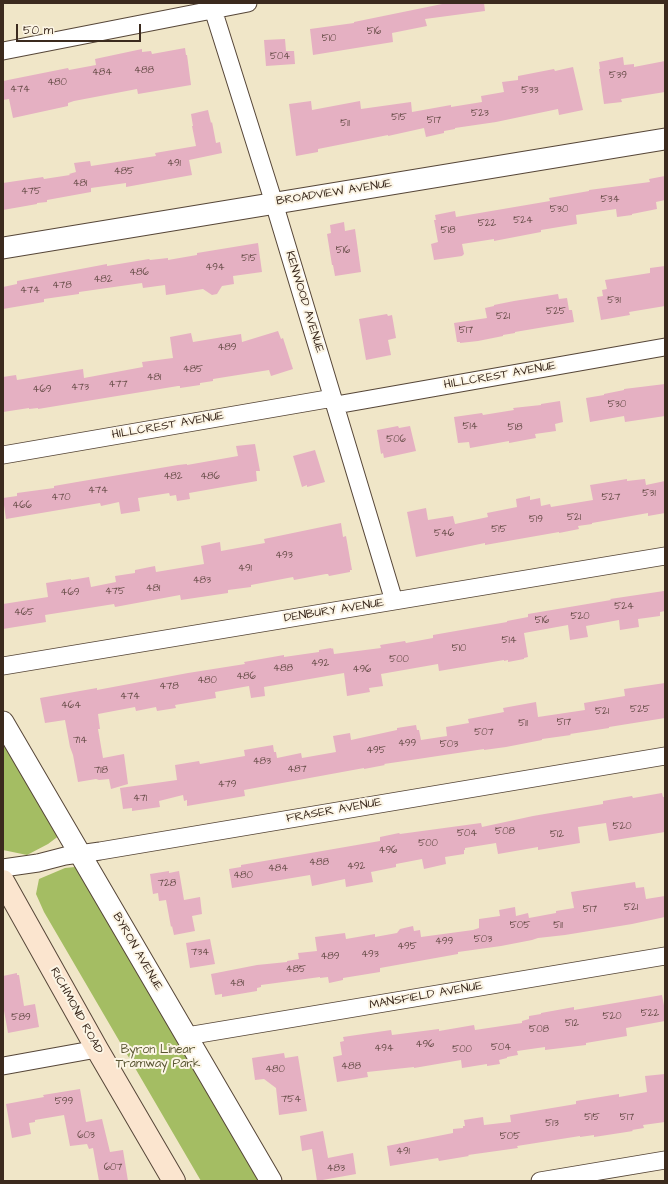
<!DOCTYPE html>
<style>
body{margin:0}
#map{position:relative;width:668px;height:1184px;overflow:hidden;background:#f0e6c8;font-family:"Architects Daughter",sans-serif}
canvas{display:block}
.frame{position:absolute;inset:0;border:4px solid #3b2a1e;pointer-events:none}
.scale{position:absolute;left:16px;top:24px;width:125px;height:18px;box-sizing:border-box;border:2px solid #3b2a1e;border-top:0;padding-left:5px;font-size:12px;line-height:14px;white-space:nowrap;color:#3b2a1e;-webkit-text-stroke:3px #fcf5e5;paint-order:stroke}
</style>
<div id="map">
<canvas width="668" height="1184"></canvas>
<div class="frame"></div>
<div class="scale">50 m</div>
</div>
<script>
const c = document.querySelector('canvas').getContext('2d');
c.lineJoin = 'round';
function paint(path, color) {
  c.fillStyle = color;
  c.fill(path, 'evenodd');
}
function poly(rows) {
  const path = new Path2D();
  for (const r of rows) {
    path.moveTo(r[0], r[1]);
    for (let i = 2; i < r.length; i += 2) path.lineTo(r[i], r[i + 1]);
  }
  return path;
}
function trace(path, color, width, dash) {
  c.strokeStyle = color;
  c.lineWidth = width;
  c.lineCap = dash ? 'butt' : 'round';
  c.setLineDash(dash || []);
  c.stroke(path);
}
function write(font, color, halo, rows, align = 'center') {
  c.font = font + ' "Architects Daughter",sans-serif';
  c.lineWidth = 4;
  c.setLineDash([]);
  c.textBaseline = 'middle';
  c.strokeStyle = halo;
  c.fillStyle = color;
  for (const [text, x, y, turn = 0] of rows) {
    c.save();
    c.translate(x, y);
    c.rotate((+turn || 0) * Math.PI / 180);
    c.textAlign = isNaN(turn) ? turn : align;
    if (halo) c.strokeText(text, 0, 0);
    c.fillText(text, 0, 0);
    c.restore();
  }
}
const green = poly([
 [3,737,60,835,48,844,27,855,3,850],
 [75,867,181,1046,259,1181,201,1181,44,912,36,894,39,879,65,868]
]);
const building = poly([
 [447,3,484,3,485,11,425,19,427,26,392,33,393,42,313,55,310,29,354,23,354,22],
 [285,39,286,51,294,51,295,64,266,66,264,40],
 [185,48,186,55,187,55,191,85,138,94,137,89,74,101,68,103,68,106,13,118,9,99,3,100,3,81,68,68,69,70,96,65,95,59,142,49,142,52,151,51,152,54],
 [623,57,624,65,634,64,634,67,665,61,665,92,621,99,622,102,604,104,599,69,600,69,599,62],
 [573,67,583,110,559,115,558,109,496,122,455,128,455,129,444,131,444,133,426,137,424,128,388,136,388,135,318,149,318,152,296,156,289,104,311,101,312,110,360,101,361,109,411,102,412,112,451,105,451,107,482,102,481,96,504,92,502,82,518,80,518,76,554,69,555,71],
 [208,110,211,123,212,122,216,143,220,142,222,153,189,160,192,175,126,187,126,183,91,188,91,192,47,200,47,202,37,203,37,204,3,210,3,183,43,177,44,179,70,175,69,174,76,172,74,163,90,161,91,166,156,156,155,153,196,146,192,126,193,126,191,114],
 [665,176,665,200,656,202,657,209,632,214,632,215,617,217,616,209,576,215,577,224,541,230,541,232,494,241,494,239,462,244,464,254,462,256,434,260,431,244,438,242,434,220,436,220,435,215,455,211,456,217,550,201,549,198,589,191,589,190,650,182,649,179],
 [344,222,345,231,355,229,361,272,335,276,333,265,332,265,327,234,331,233,330,225],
 [258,243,262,272,233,276,234,284,222,286,217,294,212,295,203,289,166,295,165,285,143,288,142,283,79,292,79,294,44,299,44,302,3,309,3,287,17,284,17,281,107,264,107,266,149,259,150,260,168,258,168,260,197,255,197,253],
 [665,266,665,306,629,312,630,315,601,320,597,297,603,296,602,290,607,289,605,280,650,273,650,268],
 [558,294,559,299,567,298,569,310,572,310,574,322,515,332,515,333,503,335,503,336,478,341,460,343,460,342,457,342,454,323,487,318,485,308,494,306,494,305,514,301],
 [387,314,388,316,392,315,396,338,388,340,391,355,366,360,359,319],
 [278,331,281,339,283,338,293,369,271,376,269,370,213,379,213,381,200,383,200,385,180,388,180,386,178,386,38,409,38,408,29,409,29,408,3,412,3,377,16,375,17,380,83,369,84,378,143,367,142,362,173,358,170,337,191,333,193,342,241,334,242,342],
 [665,384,665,416,625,422,624,416,590,422,586,398,604,395,604,394,624,390,624,389],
 [560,401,563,422,555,424,556,431,535,434,536,438,509,443,509,441,470,448,469,442,458,443,454,417,482,413,483,415,514,410,513,408,541,405,541,404],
 [398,426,399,428,410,426,416,451,384,458,383,453,381,454,377,430],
 [255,444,260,471,256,471,257,481,189,493,190,499,177,501,176,495,170,496,169,493,138,498,140,511,121,514,119,502,101,506,100,503,6,519,3,498,17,496,17,493,54,488,54,486,77,482,178,465,187,464,187,465,238,456,236,446],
 [315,450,325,482,307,487,307,485,302,487,293,456],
 [627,479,627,481,645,479,646,485,665,481,665,513,648,516,648,513,592,523,592,524,578,526,579,529,559,533,559,532,485,545,485,543,416,557,407,512,426,508,428,520,453,516,455,524,488,517,487,513,517,507,516,499,530,496,530,500,540,498,541,506,550,504,551,507,593,500,590,485],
 [341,523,343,537,346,536,352,570,350,570,350,572,329,576,328,574,326,574,294,580,293,577,251,585,251,587,228,590,228,593,181,600,180,595,115,607,114,604,45,615,46,622,3,629,3,604,48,597,46,583,71,579,71,580,89,577,91,587,116,582,115,576,135,573,135,570,155,566,156,572,204,564,201,546,220,542,221,551,265,543,264,539],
 [664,591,665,611,660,612,660,616,638,619,639,627,620,630,619,620,586,626,588,637,570,640,568,625,524,633,528,657,524,658,524,659,508,662,508,660,504,661,504,660,439,671,438,664,381,674,383,686,369,688,370,692,347,696,344,673,264,687,265,696,251,698,249,686,215,692,216,698,175,705,176,708,157,711,156,707,136,711,135,707,98,714,100,729,98,729,103,758,124,754,128,784,111,789,109,779,99,780,96,779,78,782,73,755,70,747,65,720,45,723,40,698,97,688,97,690,188,673,245,664,244,662,284,655,284,657,319,652,319,650,331,648,332,649,333,648,334,654,381,648,380,645,405,641,406,643,433,638,433,635,507,622,507,621,528,617,528,614,611,600,610,599],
 [665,683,665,718,609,727,609,728,570,734,571,735,542,739,542,740,506,747,484,750,484,749,418,759,384,764,385,765,364,769,364,768,244,790,245,796,187,806,187,800,184,801,183,795,159,801,160,807,132,811,132,808,123,809,120,788,177,780,175,765,199,761,200,764,245,756,244,750,273,745,274,752,276,752,277,758,301,753,302,758,336,752,333,736,350,733,351,740,397,730,397,728,416,725,417,730,419,730,421,740,447,736,446,727,469,723,468,719,504,712,503,708,536,702,538,717,585,710,584,703,625,696,624,689],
 [662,793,663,797,665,797,665,832,609,841,606,823,578,827,580,843,538,850,538,847,498,854,496,843,465,848,465,850,464,850,464,854,445,857,446,864,424,869,422,859,396,864,396,867,371,872,373,882,346,887,345,879,312,886,310,875,232,888,229,869,241,867,241,865,380,841,380,837,399,833,400,834,481,823,482,827,533,816,603,804,603,801,632,796,633,798],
 [169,871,169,873,179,871,184,900,200,897,202,914,192,916,195,931,174,935,172,926,171,927,166,900,159,901,158,893,153,894,150,874],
 [635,882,636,888,644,887,646,899,665,896,665,917,632,924,565,935,538,938,532,940,501,946,458,952,458,954,380,968,380,972,343,978,343,980,329,983,328,977,320,978,320,977,261,985,261,987,257,988,257,991,222,997,222,994,215,995,211,974,257,965,287,962,287,961,299,959,298,953,317,951,315,937,345,933,346,939,375,934,375,937,397,933,400,929,413,926,414,931,420,930,421,937,473,930,479,928,479,919,500,916,499,910,515,907,516,916,528,913,529,918,556,913,556,911,574,908,571,892],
 [210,939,215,964,190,968,186,943],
 [17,973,17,975,19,975,24,1006,35,1004,39,1027,8,1033,3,1005,3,976],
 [662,995,665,1011,665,1021,626,1028,627,1036,586,1043,586,1045,545,1050,545,1047,517,1051,518,1055,507,1057,507,1058,499,1060,500,1064,487,1066,487,1064,462,1068,461,1060,414,1068,414,1067,367,1072,368,1077,337,1082,333,1057,342,1055,340,1042,344,1041,343,1037,391,1030,392,1035,439,1029,439,1031,474,1025,475,1030,522,1023,522,1021,529,1019,529,1016,541,1014,541,1013,574,1007,574,1010],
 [284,1053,285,1058,298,1056,307,1111,279,1115,276,1088,264,1079,255,1080,252,1058],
 [665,1074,665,1122,643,1125,644,1128,632,1130,633,1131,594,1137,594,1135,580,1137,580,1136,517,1146,518,1148,468,1155,469,1156,439,1161,438,1158,390,1166,387,1146,453,1133,453,1129,463,1128,463,1126,465,1126,464,1120,483,1117,484,1125,511,1122,510,1115,576,1104,576,1101,619,1094,619,1097,647,1092,645,1076],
 [80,1089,86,1122,102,1119,110,1152,123,1150,128,1181,99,1181,93,1148,89,1149,87,1144,70,1146,64,1115,35,1120,35,1122,29,1123,31,1134,12,1138,6,1104,44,1097,43,1095],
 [323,1131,328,1158,353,1153,356,1174,317,1181,312,1149,302,1151,300,1136]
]);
const minor = poly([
 [211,3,274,203,394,601],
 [3,51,248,3],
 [336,405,665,347],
 [3,455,333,398],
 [3,666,665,556],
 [3,868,38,863,65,856,100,851,665,756],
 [187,1036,665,956],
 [3,1066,97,1049],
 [540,1181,665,1160]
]);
const tertiary = poly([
 [3,248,665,139],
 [3,722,271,1181]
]);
const secondary = poly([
 [3,881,97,1049,174,1181]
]);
const numberNames = [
 ["516",374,32],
 ["510",329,39],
 ["504",280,57],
 ["488",144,71],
 ["484",102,73],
 ["539",618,76],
 ["480",57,83],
 ["474",20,90],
 ["533",530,91],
 ["523",480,114],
 ["515",399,118],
 ["517",434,121],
 ["511",345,124],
 ["491",174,164],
 ["485",124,172],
 ["481",80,184],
 ["475",31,192],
 ["534",610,200],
 ["530",559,210],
 ["524",523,221],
 ["522",487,224],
 ["518",448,231],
 ["516",343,251],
 ["515",249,259],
 ["494",215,268],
 ["486",139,273],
 ["482",103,280],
 ["478",62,286],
 ["474",30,291],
 ["531",614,301],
 ["525",556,312],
 ["521",503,317],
 ["517",466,331],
 ["489",227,348],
 ["485",193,370],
 ["481",154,378],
 ["477",118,385],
 ["473",80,388],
 ["469",42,390],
 ["530",617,405],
 ["514",470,427],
 ["518",515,428],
 ["506",396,440],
 ["482",173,477],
 ["486",210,477],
 ["474",98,491],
 ["531",649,494],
 ["470",61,498],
 ["527",611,498],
 ["466",22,506],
 ["521",574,518],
 ["519",536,520],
 ["515",499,530],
 ["546",444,534],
 ["493",284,556],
 ["491",245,569],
 ["483",202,581],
 ["481",153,589],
 ["475",115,592],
 ["469",70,593],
 ["524",624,607],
 ["465",24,613],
 ["520",580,617],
 ["516",542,621],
 ["514",509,641],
 ["510",459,649],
 ["500",399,660],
 ["492",320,664],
 ["488",283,669],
 ["496",362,670],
 ["486",246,677],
 ["480",207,681],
 ["478",169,687],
 ["474",130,697],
 ["464",71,706],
 ["525",640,710],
 ["521",602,712],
 ["517",564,723],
 ["511",523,724],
 ["507",484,733],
 ["714",80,741],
 ["499",407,744],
 ["503",449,745],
 ["495",376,751],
 ["483",262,762],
 ["487",297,770],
 ["718",101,771],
 ["479",227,785],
 ["471",140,799],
 ["520",622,827],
 ["508",505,832],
 ["504",467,834],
 ["512",557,835],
 ["500",428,844],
 ["496",388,851],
 ["488",319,863],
 ["492",356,867],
 ["484",278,869],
 ["480",243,876],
 ["728",167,884],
 ["521",631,908],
 ["517",590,910],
 ["505",520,926],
 ["511",558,926],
 ["503",483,940],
 ["499",444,942],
 ["495",407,947],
 ["734",200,953],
 ["493",370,955],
 ["489",330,957],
 ["485",296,970],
 ["481",237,984],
 ["522",650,1014],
 ["520",612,1017],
 ["589",21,1018],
 ["512",572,1024],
 ["508",539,1030],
 ["496",425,1045],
 ["504",501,1048],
 ["494",384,1049],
 ["500",462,1050],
 ["488",351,1067],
 ["480",275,1070],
 ["754",291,1100],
 ["599",64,1102],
 ["515",592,1118],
 ["517",627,1118],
 ["513",552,1124],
 ["603",86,1136],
 ["505",510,1137],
 ["491",403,1152],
 ["607",113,1168],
 ["483",336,1169]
];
const streetNames = [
 ["BROADVIEW AVENUE",334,193,-9],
 ["KENWOOD AVENUE",304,302,73],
 ["HILLCREST AVENUE",500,376,-10],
 ["HILLCREST AVENUE",168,426,-10],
 ["DENBURY AVENUE",334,611,-9],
 ["FRASER AVENUE",334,811,-10],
 ["BYRON AVENUE",137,952,60],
 ["MANSFIELD AVENUE",426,996,-10],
 ["RICHMOND ROAD",76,1011,61]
];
const parkNames = [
 ["Byron Linear",158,1050],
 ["Tramway Park",158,1064]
];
paint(green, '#a4bd63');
paint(building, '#e5b0c2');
trace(minor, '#564638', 19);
trace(tertiary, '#564638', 23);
trace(secondary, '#564638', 24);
trace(minor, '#fff', 17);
trace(tertiary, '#fff', 21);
trace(secondary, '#fbe5cf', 22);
write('10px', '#664c47', null, numberNames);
write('12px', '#3b2a1e', '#fcf5e5', streetNames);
write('12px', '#5a5633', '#fcf5e5', parkNames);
</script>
